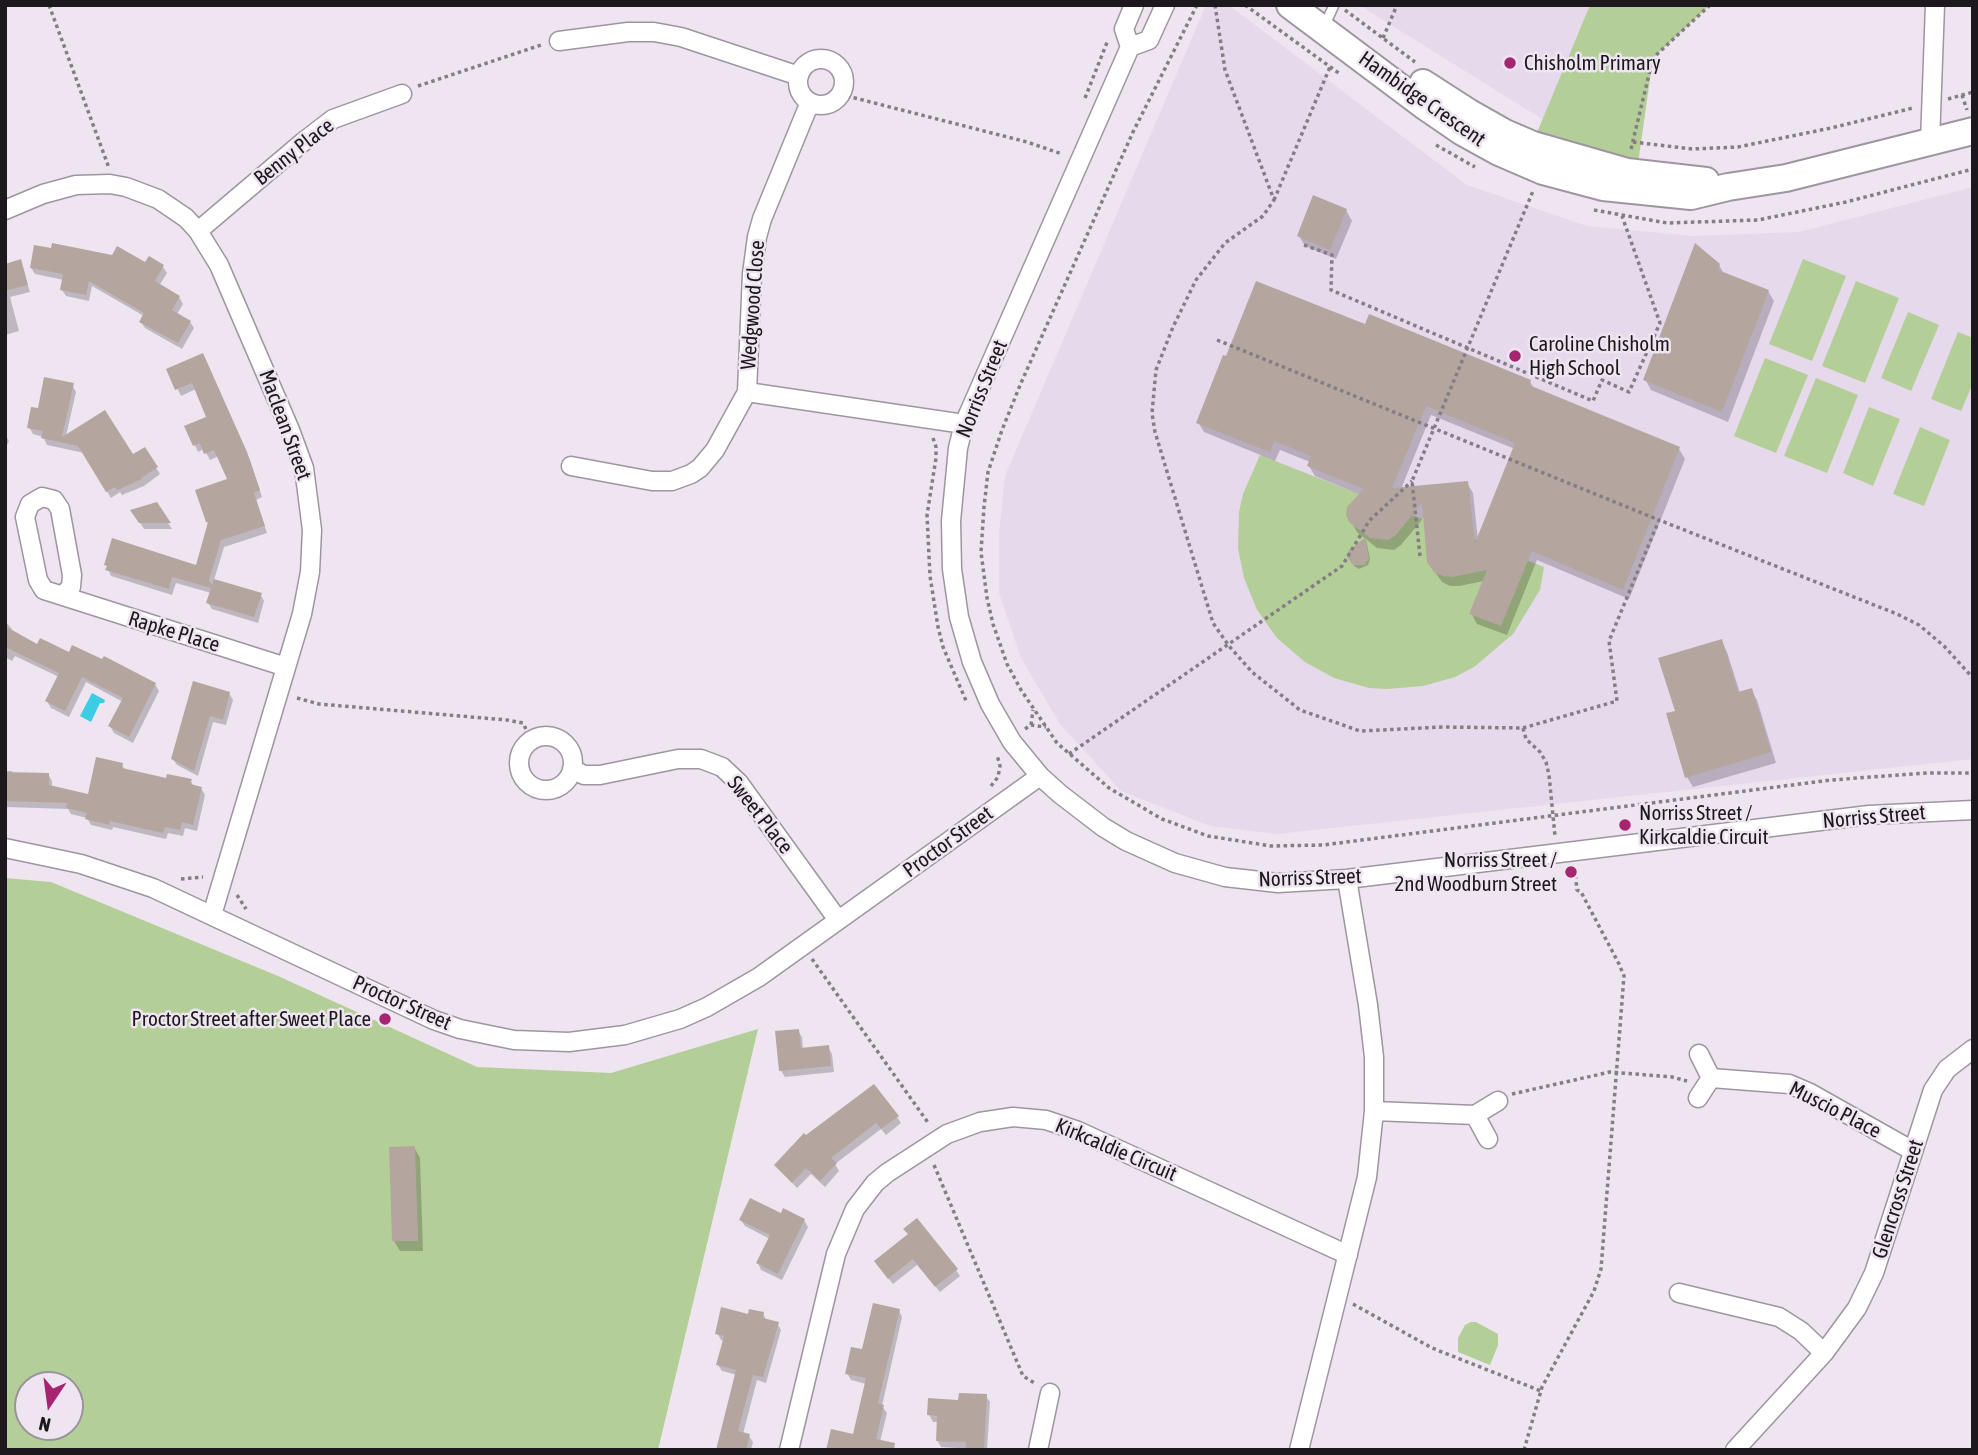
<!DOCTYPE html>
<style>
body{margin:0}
#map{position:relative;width:1978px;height:1455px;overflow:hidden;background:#eee5f1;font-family:"Asap Condensed",sans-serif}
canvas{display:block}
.frame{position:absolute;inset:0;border:7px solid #1c181d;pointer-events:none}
.north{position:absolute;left:14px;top:1371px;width:70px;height:70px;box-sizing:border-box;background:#eee5f1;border:2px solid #9a939c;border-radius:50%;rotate:193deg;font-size:19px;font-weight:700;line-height:28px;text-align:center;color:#1c181d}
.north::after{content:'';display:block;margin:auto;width:24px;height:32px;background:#a72470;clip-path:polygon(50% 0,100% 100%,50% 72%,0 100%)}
</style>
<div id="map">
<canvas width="1978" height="1455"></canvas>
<div class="frame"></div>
<div class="north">N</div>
</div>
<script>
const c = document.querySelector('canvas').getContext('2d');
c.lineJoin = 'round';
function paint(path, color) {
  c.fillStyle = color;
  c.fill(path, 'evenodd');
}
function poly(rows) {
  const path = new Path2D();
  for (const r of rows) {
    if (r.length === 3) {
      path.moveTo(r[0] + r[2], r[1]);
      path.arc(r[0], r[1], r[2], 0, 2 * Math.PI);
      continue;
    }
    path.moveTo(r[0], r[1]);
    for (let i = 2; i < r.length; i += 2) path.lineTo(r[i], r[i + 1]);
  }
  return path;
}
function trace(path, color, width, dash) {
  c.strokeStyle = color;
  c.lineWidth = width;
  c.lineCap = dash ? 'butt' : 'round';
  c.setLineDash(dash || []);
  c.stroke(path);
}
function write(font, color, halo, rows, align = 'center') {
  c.font = font + ' "Asap Condensed",sans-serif';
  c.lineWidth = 5;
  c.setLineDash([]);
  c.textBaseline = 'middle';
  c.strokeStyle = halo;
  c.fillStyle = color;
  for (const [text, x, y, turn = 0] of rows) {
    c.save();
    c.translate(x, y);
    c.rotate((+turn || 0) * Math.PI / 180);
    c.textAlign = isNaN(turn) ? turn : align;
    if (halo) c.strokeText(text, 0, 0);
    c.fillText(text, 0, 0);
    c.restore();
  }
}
const built = poly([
 [1206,5,1230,6,1467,185,1587,226,1693,236,1799,232,1973,187,1973,759,1277,834,1210,826,1121,791,1060,724,1021,658,999,593,999,533,1005,476],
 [1359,5,1592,5,1545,121]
]);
const green = poly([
 [1590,5,1710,5,1653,58,1638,164,1536,135],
 [1803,259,1846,276,1812,361,1769,344],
 [1856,281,1899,298,1865,383,1822,366],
 [1908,312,1939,325,1911,391,1881,378],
 [1958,332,1973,338,1973,383,1961,411,1931,399],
 [1765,358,1808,375,1776,453,1734,436],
 [1816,378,1858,395,1827,473,1784,456],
 [1869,407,1900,419,1873,486,1843,473],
 [1920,427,1950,440,1924,506,1893,494],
 [1260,455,1544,567,1540,590,1513,634,1474,667,1455,677,1423,686,1387,689,1369,688,1334,678,1305,662,1277,638,1257,610,1244,578,1238,548,1239,512,1243,494],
 [5,878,51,882,278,976,477,1067,611,1073,758,1029,658,1450,5,1450],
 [28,1385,70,1385,70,1427,28,1427],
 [1471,1322,1476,1322,1498,1334,1498,1345,1490,1365,1458,1352,1458,1338,1465,1325]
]);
const water = poly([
 [92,693,105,700,104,703,100,703,91,722,80,716]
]);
const shadow = poly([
 [1346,210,1352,221,1336,259,1305,246,1299,236],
 [20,261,30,292,10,297,19,331,5,335,5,265],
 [146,265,163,267,167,273,159,286,179,297,183,304,177,314,190,322,194,328,182,349,145,328,141,322,144,316,92,286,89,301,66,296,62,290,64,280,35,274,31,268],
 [1719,265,1724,274,1768,291,1774,301,1728,422,1651,390,1645,379],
 [1366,326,1530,381,1534,389,1679,449,1685,459,1629,599,1537,560,1507,635,1477,624,1471,613,1484,581,1459,586,1450,586,1442,582,1435,572,1425,516,1401,545,1394,550,1377,548,1357,532,1347,514,1361,495,1315,476,1309,466,1310,462,1280,450,1275,461,1204,432,1198,422],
 [1431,415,1515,449,1478,540,1473,493,1467,483,1401,489],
 [206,361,250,460,262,497,256,500,267,533,224,547,214,580,260,594,264,601,258,623,212,609,208,603,211,593,176,583,172,595,111,576,106,564,197,567,209,526,207,522,229,480,219,456,210,460,204,449,198,452,187,427,209,418,196,389,181,396,168,370],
 [72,385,76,392,66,436,133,457,144,449,160,474,144,486,122,495,120,492,111,498,84,453,47,445,43,437,33,434,29,427,39,410],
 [5,434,9,441,5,449],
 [156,504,172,529,144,529,133,511],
 [1366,540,1370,559,1368,565,1359,569,1354,566,1349,557,1350,551],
 [5,621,12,629,11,631,37,646,69,655,155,684,159,691,133,743,114,733,110,726,123,702,86,682,69,717,51,708,47,701,59,677,15,656,12,661,5,657],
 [1721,641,1727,652,1740,693,1751,690,1757,700,1776,763,1693,787,1687,777,1677,712],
 [229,693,233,700,226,725,213,722,198,776,177,765,173,759],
 [122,765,126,771,167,780,191,781,194,787,201,788,205,795,197,831,185,828,183,836,168,833,166,839,113,827,112,830,91,825,87,818,71,814,68,809,5,807,5,771,12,771,13,774,48,774,52,781,52,787,89,796],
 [798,1031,802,1037,803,1049,828,1047,832,1054,834,1072,785,1077,781,1071],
 [897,1117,901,1123,886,1135,881,1129,835,1164,839,1171,825,1187,811,1174,797,1188,776,1166,806,1137],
 [414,1147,420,1158,423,1251,400,1251,394,1241],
 [782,1215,804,1220,808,1227,782,1280,761,1270,758,1263,770,1239,745,1226,741,1220],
 [909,1235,956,1270,960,1276,940,1292,917,1265,893,1284,880,1268],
 [899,1310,902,1317,882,1406,887,1413,878,1450,854,1436,866,1384,851,1380,847,1373,863,1351],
 [763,1314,767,1321,777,1323,781,1330,766,1383,757,1380,743,1434,749,1436,753,1442,751,1450,718,1450,737,1375,722,1371,718,1365,724,1341,721,1340,717,1333,749,1316],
 [986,1396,990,1402,987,1450,941,1447,937,1440,938,1422,933,1422,929,1415]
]);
const building = poly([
 [1313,195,1347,209,1330,250,1297,236],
 [52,243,112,255,117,246,145,262,149,256,164,265,155,281,180,296,172,310,191,321,178,343,139,322,144,313,89,281,86,295,60,290,63,274,30,268,34,245,51,248],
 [1695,243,1720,264,1718,270,1769,290,1722,412,1643,380],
 [21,259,28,285,5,291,5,264],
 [1256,281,1365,324,1369,314,1531,380,1529,385,1680,447,1623,590,1532,551,1501,626,1469,614,1487,570,1452,577,1443,576,1434,572,1427,562,1422,503,1396,535,1388,540,1370,538,1349,522,1346,515,1347,507,1364,489,1307,466,1311,456,1274,441,1270,452,1196,423,1223,355,1226,356],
 [1426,406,1515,443,1475,543,1468,481,1392,488],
 [203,353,247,452,260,490,254,493,265,526,221,540,209,580,212,585,214,579,262,593,254,617,206,603,211,588,172,577,169,589,105,570,107,566,104,565,112,538,196,565,208,522,206,522,195,490,227,479,214,450,204,454,200,443,193,446,184,426,206,417,192,383,175,390,166,369],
 [44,377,74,383,62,437,105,410,133,454,145,447,158,467,141,478,142,479,117,490,115,487,106,492,78,446,41,438,43,431,27,428,31,407,38,408],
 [157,502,171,523,139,523,130,510],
 [1365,538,1369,559,1364,565,1353,565,1347,557,1349,550],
 [5,626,37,644,40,638,69,652,72,645,102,659,104,656,156,683,129,737,108,726,123,698,82,677,65,711,45,701,59,673,5,647],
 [1722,639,1738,692,1752,688,1771,752,1685,778,1666,713,1675,711,1658,658],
 [193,681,230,692,223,720,210,716,194,771,171,759],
 [96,757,123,763,122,768,166,778,167,774,192,779,190,784,202,787,193,825,182,822,180,830,165,827,163,833,110,821,109,825,85,819,87,813,66,808,67,803,5,801,5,772,49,773,49,785,88,794],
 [799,1029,801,1048,829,1045,831,1066,779,1071,775,1031],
 [874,1084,899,1116,881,1129,876,1123,831,1158,837,1163,820,1181,806,1168,792,1183,774,1165,804,1133,806,1135],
 [415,1146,418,1241,392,1241,389,1147],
 [750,1198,781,1213,783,1208,805,1219,778,1274,756,1263,770,1235,739,1220],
 [917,1218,958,1269,935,1287,913,1259,888,1279,874,1261,908,1234,903,1229],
 [873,1303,900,1309,878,1403,884,1405,876,1439,895,1443,894,1450,826,1450,831,1429,853,1434,866,1378,845,1374,851,1347,862,1349],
 [721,1307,748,1314,749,1309,764,1312,763,1318,779,1322,763,1377,753,1375,738,1431,750,1434,746,1450,716,1450,736,1370,716,1365,724,1336,715,1334],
 [959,1393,987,1394,984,1450,966,1450,966,1442,936,1441,937,1416,927,1415,928,1398,958,1400]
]);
const path = poly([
 [49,5,109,168],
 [1197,5,1133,132,1021,383,1002,430,988,472,984,507,981,552,987,598,993,624,1007,664,1021,690,1057,743,1109,788,1162,819,1208,836,1271,846,1323,845,1831,780,1927,773,1973,773],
 [1215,5,1225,70,1274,200,1263,216,1225,243,1196,280,1173,327,1156,370,1152,413,1155,432,1213,623,1229,646,1252,672,1300,710,1360,731,1443,727,1523,728,1526,739,1540,752,1546,762,1549,775,1555,836],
 [1245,5,1340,74],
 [1345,10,1415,62],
 [1383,38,1397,5],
 [418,86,544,44],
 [841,92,847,96,1027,142,1062,154],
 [1962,95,1967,110],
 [1085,98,1108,40],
 [1948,99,1973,92],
 [1633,142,1692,149,1738,147,1831,128,1913,108],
 [1436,145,1475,167],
 [1631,149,1653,58,1710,5],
 [1274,200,1330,67],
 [1594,210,1667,223,1758,220,1846,202,1973,169],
 [1304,245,1332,255,1331,290,1593,401,1602,380,1629,392,1660,323,1622,216],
 [1217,340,1659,520],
 [933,438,936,447,936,458,927,515,930,576,938,627,943,647,967,703],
 [1420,556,1412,481,1533,191],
 [297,698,319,704,507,720,523,723,531,740],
 [1031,725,1033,710],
 [1523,728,1617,701,1609,641,1659,520,1897,614,1919,625,1944,646,1973,678],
 [1025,729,1031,725,1046,727],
 [1069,754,1342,566,1369,521,1412,481],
 [991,786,998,777,1000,766,997,755],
 [181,879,203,877],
 [237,895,246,909],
 [812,959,929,1124],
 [1512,1094,1610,1072,1672,1077,1687,1081],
 [934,1165,1023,1376,1036,1384],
 [1353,1304,1432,1348,1541,1391],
 [1524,1450,1542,1387,1594,1291,1601,1269,1624,976,1619,964,1581,892,1577,890,1575,870]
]);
const lane = poly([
 [1324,27,1334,5]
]);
const street = poly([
 [1134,5,1124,29,1130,47,964,424,958,448,951,521,952,569,959,617,972,662,990,704,1012,742,1040,776,1060,794,1103,827,1126,841,1175,863,1225,877,1278,883,1347,879,1869,815,1973,810],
 [559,41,628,32,654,32,681,37,799,76],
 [1130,47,1149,40,1165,5],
 [821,82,23],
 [1930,142,1935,5],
 [5,210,43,194,76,185,110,184,126,187,158,199,186,218,198,231,219,265,290,430,304,468,312,530,310,572,302,614,212,915],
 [198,231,303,142,333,119,402,94],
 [747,392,964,424],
 [571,466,652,481,672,481,691,474,700,468,715,450,747,392,752,274,757,237,762,219,810,102],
 [63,595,71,587,72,575,60,509,54,500,42,497,30,504,25,517,38,580,44,590,286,667],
 [546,763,27],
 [572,769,584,775,600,775,678,759,701,759,722,767,739,783,838,920],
 [5,848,81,864,153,888,434,1020,460,1029,514,1040,569,1042,625,1035,680,1019,707,1007,759,977,1040,776],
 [1699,1054,1711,1078,1789,1084,1810,1093,1913,1151],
 [1698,1098,1711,1078],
 [1374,1111,1475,1115,1498,1101],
 [1475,1115,1488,1139],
 [1679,1293,1779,1317,1801,1331,1824,1353],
 [789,1450,836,1254,855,1209,875,1183,887,1173,947,1134,980,1122,1013,1117,1046,1120,1078,1131,1348,1255],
 [1038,1450,1050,1393],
 [1299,1450,1367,1177,1374,1111,1374,1057,1368,1005,1347,879],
 [1735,1450,1824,1353,1857,1308,1874,1273,1933,1090,1947,1069,1973,1049]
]);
const secondary = poly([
 [1290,5,1426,107,1461,131,1499,152,1543,171,1603,187,1691,196,1728,187,1786,178,1973,131],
 [1423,83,1468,112,1505,133,1533,145,1627,172,1706,181]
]);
const markers = [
 [1510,63,7,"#a72470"],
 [1515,356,7,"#a72470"],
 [1625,825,7,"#a72470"],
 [1571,872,7,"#a72470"],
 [385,1019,7,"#a72470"]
];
const poiNames = [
 ["Chisholm Primary",1524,63],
 ["Caroline Chisholm",1529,344],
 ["High School",1529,368],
 ["Norriss Street /",1639,813],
 ["Kirkcaldie Circuit",1639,837],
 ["Norriss Street /",1557,860,"right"],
 ["2nd Woodburn Street",1557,884,"right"],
 ["Proctor Street after Sweet Place",371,1019,"right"]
];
const streetNames = [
 ["Hambidge Crescent",1422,99,35],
 ["Benny Place",294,152,-38],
 ["Wedgwood Close",753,305,-86],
 ["Norriss Street",982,389,-68],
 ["Maclean Street",285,425,70],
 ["Rapke Place",174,632,17],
 ["Sweet Place",760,815,52],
 ["Norriss Street",1874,817,-5],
 ["Proctor Street",948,842,-36],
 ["Norriss Street",1310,878,-2],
 ["Proctor Street",402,1003,24],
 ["Muscio Place",1835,1110,27],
 ["Kirkcaldie Circuit",1116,1150,23],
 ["Glencross Street",1898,1199,-72]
];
paint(built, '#e7d9ec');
paint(green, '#b4ce97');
paint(water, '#3ccce3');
paint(shadow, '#0003');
paint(building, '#b4a69f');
trace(lane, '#9e95a1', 12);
trace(street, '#9e95a1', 21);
trace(secondary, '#9e95a1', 30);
trace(path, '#847d86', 3.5, [3.5, 3.5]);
trace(lane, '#fff', 9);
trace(street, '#fff', 18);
trace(secondary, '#fff', 26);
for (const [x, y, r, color] of markers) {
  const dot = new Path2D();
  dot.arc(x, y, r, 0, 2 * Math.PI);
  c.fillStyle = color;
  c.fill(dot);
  trace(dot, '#eee5f1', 2.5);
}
write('21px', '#1c181d', '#eee5f1', poiNames, 'left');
write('21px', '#1c181d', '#eee5f1', streetNames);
</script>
